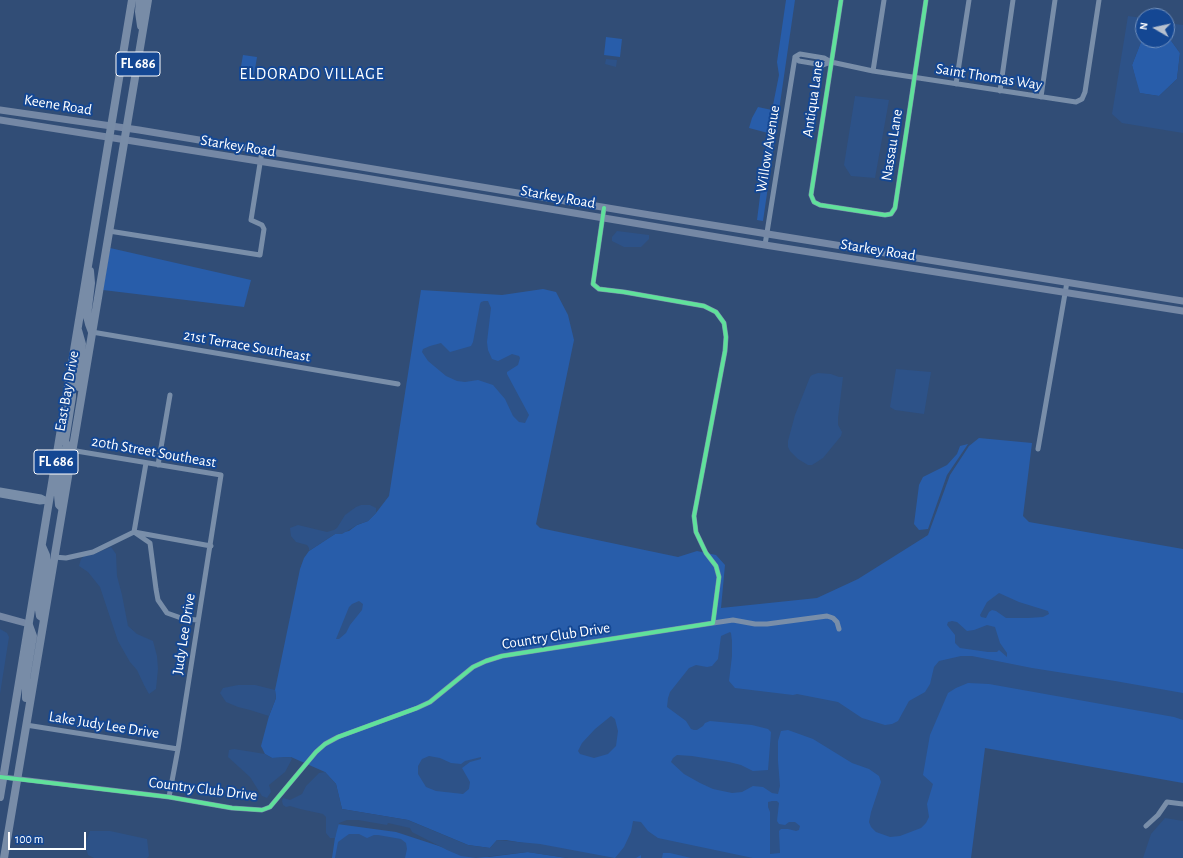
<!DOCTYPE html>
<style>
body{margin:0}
#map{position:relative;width:1183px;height:858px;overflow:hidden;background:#314d76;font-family:"Alegreya Sans",sans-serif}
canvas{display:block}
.north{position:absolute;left:1135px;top:8px;width:40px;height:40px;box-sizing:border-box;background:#144793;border:1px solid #7291be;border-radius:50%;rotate:279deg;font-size:11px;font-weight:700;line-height:16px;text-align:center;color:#fff}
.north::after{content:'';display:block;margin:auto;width:14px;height:18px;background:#b7c1cf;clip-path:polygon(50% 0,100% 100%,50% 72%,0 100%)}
.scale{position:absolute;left:8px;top:832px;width:78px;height:18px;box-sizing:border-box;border:2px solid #fff;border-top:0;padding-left:5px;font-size:12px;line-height:14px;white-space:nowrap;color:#fff;-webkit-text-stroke:3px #144793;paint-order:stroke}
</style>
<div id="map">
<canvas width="1183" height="858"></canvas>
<div class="north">N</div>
<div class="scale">100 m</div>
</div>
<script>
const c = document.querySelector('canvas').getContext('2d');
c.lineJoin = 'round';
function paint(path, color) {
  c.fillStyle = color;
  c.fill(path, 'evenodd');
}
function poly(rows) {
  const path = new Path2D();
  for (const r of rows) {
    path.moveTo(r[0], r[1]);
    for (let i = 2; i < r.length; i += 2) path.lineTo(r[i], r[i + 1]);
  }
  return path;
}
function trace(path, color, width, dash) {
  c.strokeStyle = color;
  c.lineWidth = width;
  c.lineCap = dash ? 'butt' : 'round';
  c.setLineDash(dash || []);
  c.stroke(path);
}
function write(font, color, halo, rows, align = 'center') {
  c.font = font + ' "Alegreya Sans",sans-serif';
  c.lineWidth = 4;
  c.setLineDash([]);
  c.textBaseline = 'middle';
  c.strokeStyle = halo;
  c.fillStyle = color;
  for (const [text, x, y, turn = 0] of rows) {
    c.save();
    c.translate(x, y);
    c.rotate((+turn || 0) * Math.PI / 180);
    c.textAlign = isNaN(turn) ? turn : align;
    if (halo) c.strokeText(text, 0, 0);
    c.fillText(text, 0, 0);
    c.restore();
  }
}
const green = poly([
 [786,0,795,0,763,221,757,220,768,133,749,128,752,118,758,107,772,110,779,75,777,62],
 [1167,35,1180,53,1177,79,1159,96,1139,93,1132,65,1141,42,1143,39,1167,40],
 [606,37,622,39,620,57,604,55],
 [243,55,257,57,254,75,240,72],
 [110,248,251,280,244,307,103,290],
 [543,289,556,292,568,315,574,340,536,524,540,528,678,557,697,551,716,555,725,565,721,608,817,598,858,579,928,535,950,475,969,446,979,438,1032,443,1023,516,1029,522,1183,549,1183,783,985,748,971,858,610,858,506,840,497,840,490,848,468,845,408,820,342,809,336,784,325,772,291,757,272,758,265,754,261,746,269,716,276,698,275,690,300,569,304,558,309,551,335,534,349,531,357,525,368,521,376,513,389,496,421,290,502,295],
 [968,444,947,475,928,529,919,530,914,524,919,485,923,477,947,465,957,454,960,446],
 [337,824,396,832,442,847,489,857,528,852,567,858,332,858]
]);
const water = poly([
 [1128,16,1143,18,1143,39,1141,42,1132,65,1140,93,1159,96,1177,79,1180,53,1167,35,1167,23,1183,25,1183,133,1122,123,1112,114],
 [606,59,617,60,616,67,605,64],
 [855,96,889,100,875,178,851,176,844,165],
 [617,231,649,235,649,239,641,247,624,247,612,241,612,237],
 [484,301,488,301,491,308,487,342,488,350,492,359,498,361,512,354,519,356,520,358,518,365,507,372,507,374,529,415,525,423,519,422,513,416,505,399,493,385,478,380,465,382,457,381,446,376,428,361,422,352,423,349,430,346,441,343,450,352,471,346,473,342,480,304,481,302],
 [896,369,931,372,924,414,895,410,890,407],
 [818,373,831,374,839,377,843,377,838,418,838,425,842,432,841,436,823,458,812,465,808,465,798,459,790,451,788,447,788,441,795,415,810,377,812,375],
 [361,505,370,505,376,508,376,513,368,521,357,525,342,534,335,534,309,551,309,548,307,545,296,542,291,536,290,528,298,525,327,532,334,530,337,528,345,515,356,507],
 [111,547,116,554,117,576,122,595,128,626,137,634,153,641,157,656,158,669,156,689,149,694,144,685,137,670,130,662,118,641,100,587,88,572,79,566,81,559,84,556,94,554],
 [999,593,1019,602,1048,611,1049,614,1043,617,1028,618,1006,618,996,611,992,610,989,612,986,618,981,617,980,615,987,602],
 [359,601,363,604,362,610,350,625,346,633,339,639,336,639,349,607,352,604],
 [952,621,957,622,967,631,974,630,987,625,995,627,1000,643,1007,653,1007,657,999,650,997,652,988,652,960,648,955,643,955,635,947,625,948,622],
 [0,629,7,633,9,637,0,694],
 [730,632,731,633,732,641,732,656,729,681,735,688,793,695,797,694,838,702,862,718,885,725,892,724,898,721,909,701,925,692,930,684,934,667,939,661,961,656,972,656,1032,668,1115,681,1183,693,1183,720,1174,717,989,684,968,683,956,688,948,693,930,735,923,775,933,784,927,804,929,817,926,823,921,828,900,836,890,837,876,832,871,827,869,822,871,812,881,782,879,776,869,769,852,763,813,739,788,730,781,731,778,741,778,761,780,786,778,794,772,793,763,787,753,786,742,792,732,793,713,789,700,783,684,774,671,762,673,758,677,755,692,756,729,762,741,765,753,771,768,770,771,732,768,729,752,725,710,721,705,723,703,726,697,730,694,730,691,729,686,721,667,707,668,698,670,692,689,668,696,665,707,667,712,666,718,659,721,636],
 [238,685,255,685,275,690,276,698,269,716,250,710,238,707,226,702,220,693,223,688],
 [611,716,615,719,618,731,616,746,608,754,594,758,580,754,578,751,582,743,595,729],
 [234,749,265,754,272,758,291,757,292,759,285,772,269,785,271,792,267,798,262,796,250,777,228,757,229,750],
 [429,756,440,758,451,763,461,764,465,761,481,757,481,759,470,762,462,768,470,782,469,789,463,794,436,791,426,787,418,774,418,766,422,759],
 [325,772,336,784,342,809,408,820,468,845,490,848,497,840,540,844,615,858,624,847,631,832,633,821,641,822,648,831,658,838,753,858,691,858,670,853,663,853,662,858,641,858,641,855,636,858,568,858,527,852,476,858,461,856,447,850,412,832,410,828,388,823,387,825,358,820,347,820,339,823,335,838,330,838,326,833,326,817,323,814,300,809,290,806,286,807,283,805,282,801,283,798,290,800,302,794,306,786,319,773],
 [772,801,777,801,779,803,777,821,779,824,785,825,789,822,795,822,800,826,799,830,796,831,788,829,781,829,779,831,780,853,770,854,770,812,768,807,768,802],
 [1165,818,1183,821,1183,858,1143,858,1151,834],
 [90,831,110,831,147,839,149,856,147,858,94,858,88,855,85,845],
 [349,834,359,834,367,838,374,835,378,835,401,839,406,843,407,849,405,858,335,858,338,842]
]);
const street = poly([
 [841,0,811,195,814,202,820,205,885,215,891,214,895,208,926,0],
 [795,57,799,61,823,65,831,62,873,71,1076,102,1082,99,1085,92,1099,0],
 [795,57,800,54,824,58,831,62],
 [873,71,884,0],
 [956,84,969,0],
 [1000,91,1013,0],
 [1041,97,1055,0],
 [109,231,260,255,264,229,262,225,251,220,262,151],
 [765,245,795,57],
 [92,332,398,384],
 [58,448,221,475,178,749,169,797],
 [1038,449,1067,282],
 [146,463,134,532,150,543,156,589,158,600,167,613,184,619,198,620],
 [158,465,170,395],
 [0,490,41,497,49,501],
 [0,495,40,502,49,501],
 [54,557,66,558,93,552,134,532,211,546],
 [713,623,733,620,755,624,767,624,827,616,833,618,837,622,839,629],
 [26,725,178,749],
 [3,777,169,797,232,808,262,810,270,807,316,752,325,744,338,737,417,708,430,702,473,667,486,661,502,656,713,623,719,577,716,566,706,553,696,532,694,516,725,351,726,337,724,323,716,312,704,306,624,292,599,289,593,284,604,208],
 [1146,826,1158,815,1167,802,1183,804]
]);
const secondary = poly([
 [0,110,139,130,650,215,1183,301],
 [0,120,359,177,765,245,1183,311],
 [0,616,29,624]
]);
const primary = poly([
 [140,0,139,12,141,26],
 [90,271,91,283,87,316,89,324,92,332],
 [78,330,82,344,78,373,79,387],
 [58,448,63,455,64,458,58,495,59,505,61,507],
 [71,450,67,446,65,441,72,397,72,386],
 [42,546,46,555,46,562,39,610,40,616,43,618],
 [26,698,26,678,33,636,29,625],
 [0,797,132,0],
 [4,858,148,0]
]);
const cycleway = poly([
 [841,0,811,195,814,202,820,205,885,215,891,214,895,208,926,0],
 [0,777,169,797,232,808,262,810,270,807,316,752,325,744,338,737,417,708,430,702,473,667,486,661,502,656,713,623,719,577,716,566,706,553,696,532,694,516,725,351,726,337,724,323,716,312,704,306,624,292,599,289,593,284,604,208]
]);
const shields = [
 [138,64,44],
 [56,462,44]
];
const shieldNames = [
 ["FL 686",138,64],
 ["FL 686",56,462]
];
const streetNames = [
 ["Saint Thomas Way",989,77,9],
 ["Antiqua Lane",813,99,-82],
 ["Keene Road",58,105,9],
 ["Nassau Lane",892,145,-81],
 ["Starkey Road",238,146,9],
 ["Willow Avenue",768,149,-81],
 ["Starkey Road",558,197,10],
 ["Starkey Road",878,250,9],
 ["21st Terrace Southeast",247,346,10],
 ["East Bay Drive",67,391,-80],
 ["20th Street Southeast",154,452,10],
 ["Judy Lee Drive",184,634,-81],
 ["Country Club Drive",556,636,-9],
 ["Lake Judy Lee Drive",104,725,9],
 ["Country Club Drive",203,789,7]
];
const neighbourhoodNames = [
 ["ELDORADO VILLAGE",312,74]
];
paint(green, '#285daa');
paint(water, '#2d5288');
trace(street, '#798ea9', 5);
trace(secondary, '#7588a5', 7);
trace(primary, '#788ca7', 8);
trace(cycleway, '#60e19b', 4);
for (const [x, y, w] of shields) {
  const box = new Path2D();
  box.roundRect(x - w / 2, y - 12, w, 24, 3);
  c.fillStyle = '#144793';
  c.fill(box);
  trace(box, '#fff', 1);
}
write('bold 14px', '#fff', null, shieldNames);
write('15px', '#fff', '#144793', streetNames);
c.letterSpacing = '1px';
write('16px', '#fff', '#144793', neighbourhoodNames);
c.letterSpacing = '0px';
</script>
